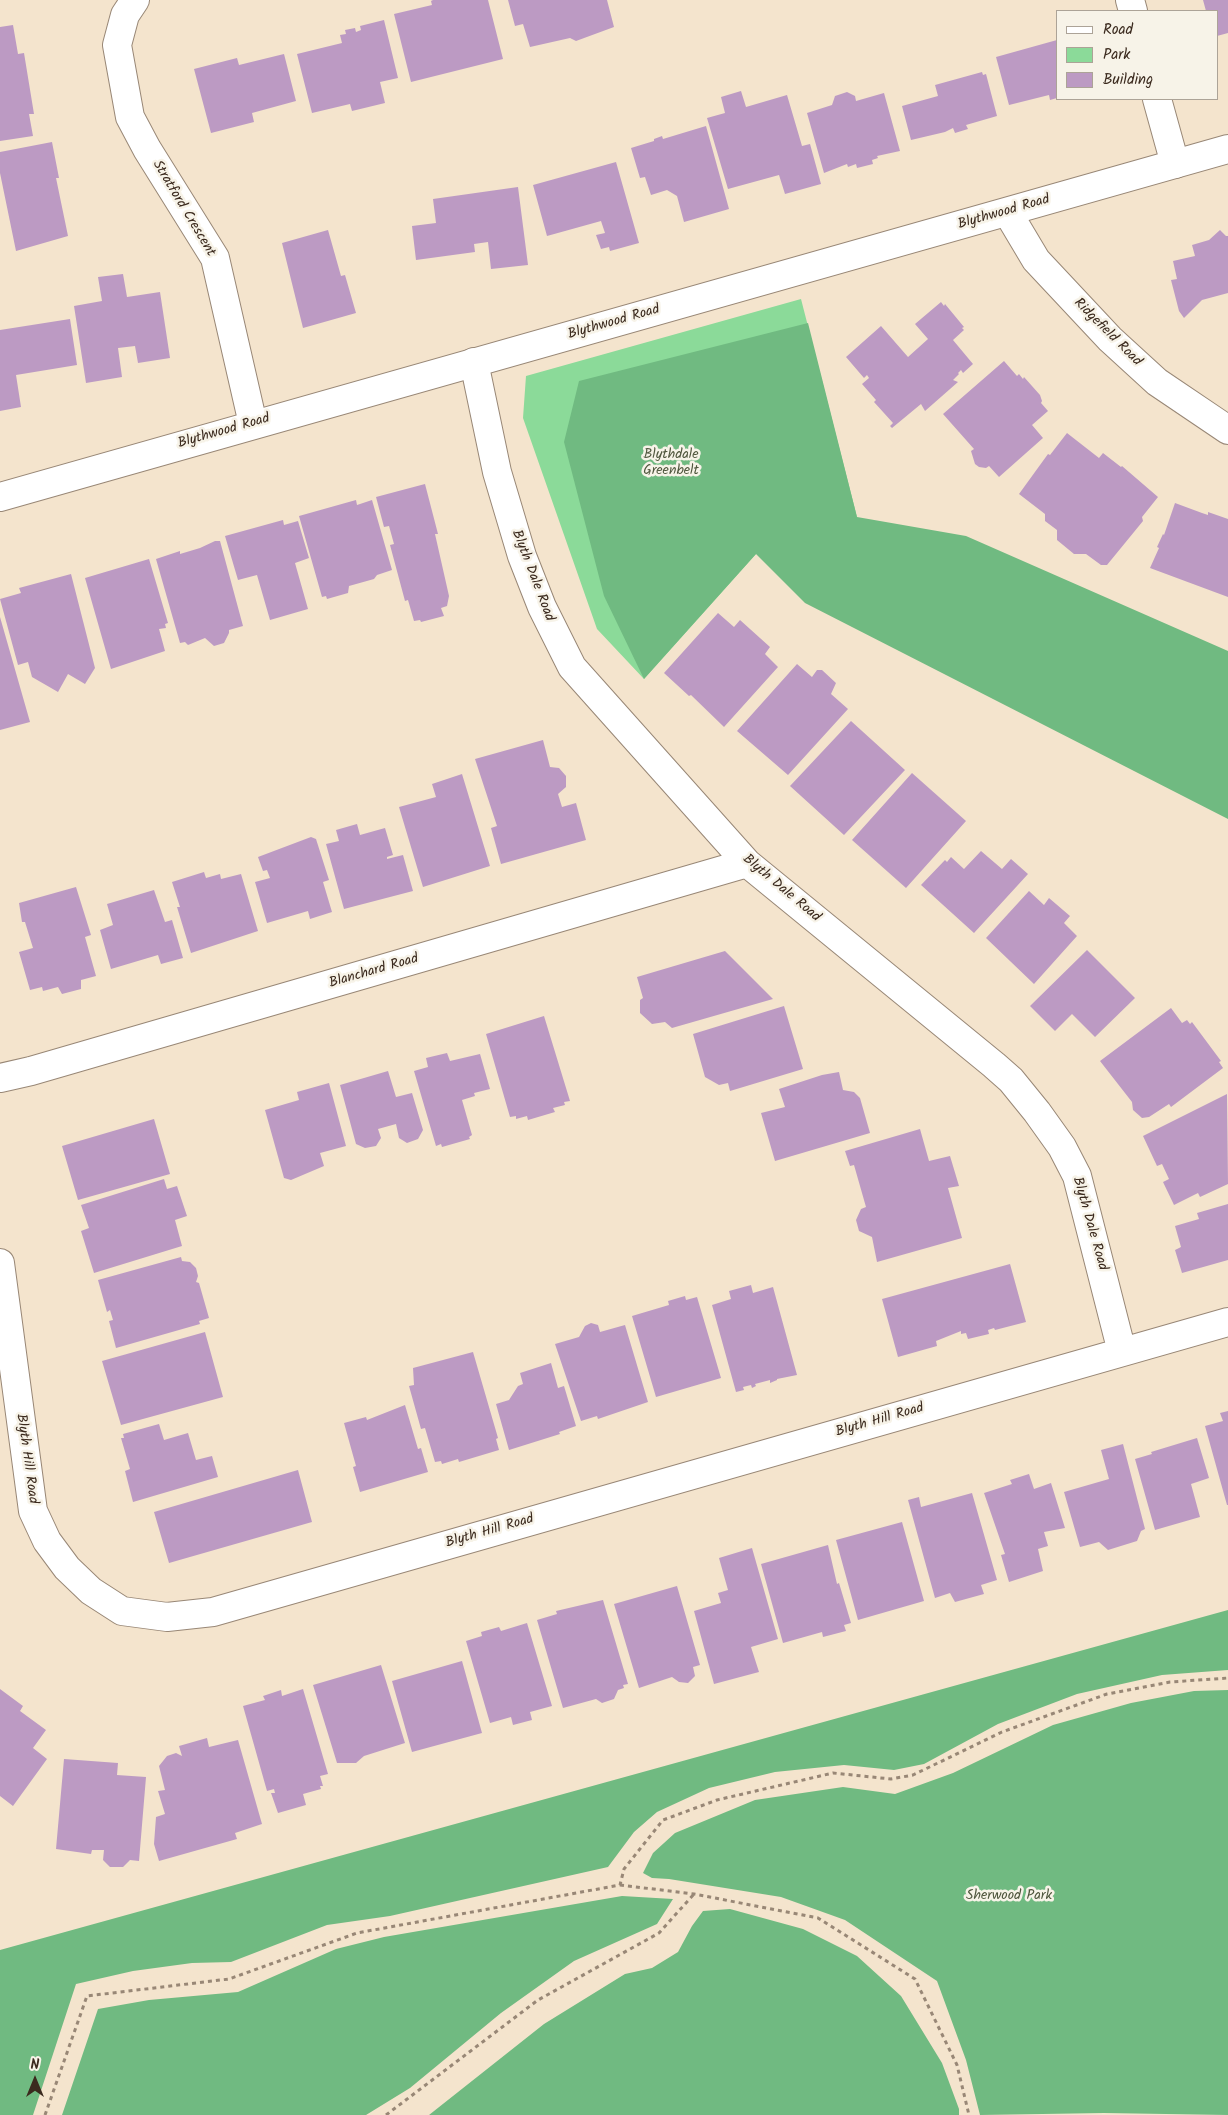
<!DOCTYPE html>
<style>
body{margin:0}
#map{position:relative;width:1228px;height:2115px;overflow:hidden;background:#f4e4cd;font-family:Kalam,sans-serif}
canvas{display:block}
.legend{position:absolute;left:1056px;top:10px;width:162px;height:90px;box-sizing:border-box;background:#f7f3e8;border:1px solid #aca397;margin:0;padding:6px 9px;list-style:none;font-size:15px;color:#3b2a1e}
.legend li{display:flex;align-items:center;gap:10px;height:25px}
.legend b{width:25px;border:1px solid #aca397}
.north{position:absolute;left:10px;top:2055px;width:50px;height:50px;-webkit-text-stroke:4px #f7f3e8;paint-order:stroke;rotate:0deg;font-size:14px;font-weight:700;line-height:20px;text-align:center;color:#3b2a1e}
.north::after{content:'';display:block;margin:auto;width:18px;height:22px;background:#3b2a1e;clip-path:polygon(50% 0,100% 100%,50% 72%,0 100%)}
</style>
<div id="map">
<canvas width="1228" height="2115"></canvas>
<ul class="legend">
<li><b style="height:6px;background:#fff"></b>Road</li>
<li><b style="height:14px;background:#8bda99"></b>Park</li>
<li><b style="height:14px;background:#bc9ac3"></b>Building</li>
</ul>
<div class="north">N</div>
</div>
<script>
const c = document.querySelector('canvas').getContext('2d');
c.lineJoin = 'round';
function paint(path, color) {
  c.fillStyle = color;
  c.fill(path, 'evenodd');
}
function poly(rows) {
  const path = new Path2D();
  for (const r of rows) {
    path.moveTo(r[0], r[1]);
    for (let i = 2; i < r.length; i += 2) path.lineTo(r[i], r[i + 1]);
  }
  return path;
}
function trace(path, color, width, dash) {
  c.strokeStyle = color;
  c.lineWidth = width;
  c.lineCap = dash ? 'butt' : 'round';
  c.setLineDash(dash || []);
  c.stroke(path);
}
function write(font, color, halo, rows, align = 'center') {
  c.font = font + ' Kalam,sans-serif';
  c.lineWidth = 5;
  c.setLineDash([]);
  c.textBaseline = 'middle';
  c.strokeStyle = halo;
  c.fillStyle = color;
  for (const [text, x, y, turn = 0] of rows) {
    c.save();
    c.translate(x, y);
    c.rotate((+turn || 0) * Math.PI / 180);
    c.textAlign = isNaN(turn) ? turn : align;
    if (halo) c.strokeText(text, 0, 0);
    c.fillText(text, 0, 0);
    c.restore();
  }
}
const green = poly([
 [801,299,857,517,756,554,644,679,597,629,523,418,526,376]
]);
const forest = poly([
 [808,323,857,517,966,536,1228,651,1228,819,805,603,756,554,644,679,604,596,564,442,579,381],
 [1228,1610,1228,1670,1162,1675,1077,1694,998,1724,924,1764,894,1770,844,1765,775,1772,709,1788,657,1812,634,1832,608,1867,390,1916,327,1925,231,1962,192,1963,133,1971,76,1984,33,2115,0,2115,0,1950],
 [1228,1690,1228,2115,1104,2113,980,2115,966,2060,937,1981,845,1920,781,1897,669,1879,652,1878,643,1873,653,1853,675,1833,755,1800,843,1787,895,1794,953,1773,1053,1725,1131,1703,1194,1691],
 [622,1896,673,1899,657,1924,574,1961,501,2013,410,2088,366,2115,62,2115,98,2009,149,2000,238,1992,336,1949,384,1937],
 [730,1909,803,1929,857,1956,901,1996,942,2063,959,2109,959,2115,429,2115,544,2024,625,1974,652,1968,678,1952,692,1926,703,1911]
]);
const building = poly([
 [433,0,488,0,503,59,411,82,394,14,432,5,431,1],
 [508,0,607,0,614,27,576,41,570,38,530,47,523,24,515,26],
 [1203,0,1228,0,1228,33,1217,36,1217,11,1206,11],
 [384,20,398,78,380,82,385,103,352,111,350,104,312,113,297,54,342,43,340,35,346,34,345,30,355,28,356,32,361,30,360,26],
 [13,25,18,54,24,53,34,114,29,114,33,136,0,141,0,27],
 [1057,40,1057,98,1050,100,1049,95,1009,105,996,57],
 [284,54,296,101,252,113,254,122,211,133,194,69,237,58,239,65],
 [982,72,983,75,986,74,997,116,966,125,968,129,955,133,953,128,945,132,911,140,902,106,938,96,935,85],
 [741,91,746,107,787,95,802,146,810,144,821,184,785,194,779,175,728,189,707,118,725,113,721,97],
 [847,92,855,96,856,101,884,93,900,151,877,156,878,158,872,160,873,164,857,168,856,164,848,167,847,164,824,173,807,113,832,105,835,96],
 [706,126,729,209,684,222,677,196,667,190,651,195,645,177,640,178,631,148,654,141,654,139,662,136,663,139],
 [52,142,59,178,56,178,68,236,16,251,0,173,0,152],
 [616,162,639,243,610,251,609,247,601,249,596,235,605,233,601,221,547,236,533,185],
 [518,187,528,265,491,269,488,242,474,244,475,252,416,260,412,226,436,223,433,199],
 [328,230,341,276,345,275,356,313,303,328,282,243],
 [1220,230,1226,236,1228,236,1228,293,1202,300,1184,318,1179,311,1171,280,1177,279,1173,261,1195,256,1192,245,1209,240],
 [123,274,127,297,160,292,170,358,138,363,135,346,118,348,122,377,86,383,74,306,102,301,98,277],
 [941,302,944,306,945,304,964,327,962,328,964,330,953,340,973,364,963,373,961,370,958,373,959,374,953,380,958,382,925,411,921,404,892,428,890,426,893,423,874,402,876,400,862,384,869,378,867,375,864,378,846,357,881,326,908,357,928,339,915,324],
 [70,319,77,365,16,375,21,407,0,411,0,330],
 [1004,361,1017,376,1019,374,1023,379,1024,377,1040,395,1042,401,1041,403,1048,411,1032,425,1043,438,999,477,989,466,986,468,979,467,975,464,971,451,974,449,943,414],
 [1067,433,1099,458,1103,453,1121,467,1122,466,1158,497,1142,517,1143,521,1107,565,1101,565,1086,554,1074,554,1057,540,1057,530,1045,521,1045,514,1019,494,1048,454,1050,455],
 [425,484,438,534,435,534,449,596,447,606,441,608,444,616,421,622,420,620,414,621,408,600,405,601,390,545,394,544,389,526,384,527,376,497],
 [356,500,357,505,372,500,392,570,377,575,374,579,349,586,348,593,327,599,326,596,322,597,299,516],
 [1175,503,1202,513,1208,515,1208,512,1228,519,1228,597,1150,568,1159,548,1157,547,1163,534,1164,535],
 [283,520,284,525,298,521,309,558,295,563,308,609,270,620,257,575,238,580,225,536],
 [215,541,220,541,243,626,229,630,229,633,224,643,214,646,205,638,188,645,185,642,180,643,156,559,180,551,180,554,200,548],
 [149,559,168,623,165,624,166,628,159,629,165,651,111,669,85,578],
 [71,574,95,668,85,684,68,674,58,692,32,677,28,662,18,665,0,599,21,593,19,588],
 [718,613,734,627,740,620,770,647,765,654,778,667,724,727,691,695,689,696,664,673],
 [0,617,30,722,0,730],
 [797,664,812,677,817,670,822,670,836,683,831,694,848,709,788,775,737,731],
 [851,721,905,770,844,835,790,786],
 [543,740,550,767,559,768,566,776,566,787,558,794,562,807,576,803,586,840,501,864,491,828,497,826,475,759],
 [912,773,966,821,906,888,852,840],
 [462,774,490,866,423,887,399,807,436,797,432,784],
 [357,824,360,835,385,828,393,855,387,857,387,859,403,855,413,891,344,909,326,844,339,841,336,830],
 [311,837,316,839,329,880,323,882,332,912,310,919,308,911,267,923,255,882,270,878,267,870,263,871,258,857],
 [981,851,1002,869,1011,859,1028,874,974,933,921,885,945,860,947,862,951,857,964,869],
 [204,872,206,878,220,874,221,879,241,874,258,931,191,953,177,907,180,907,172,882],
 [76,887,91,935,85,937,96,976,81,980,81,989,62,994,58,987,43,991,42,987,30,990,19,952,33,948,25,922,22,922,19,903],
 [154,890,165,922,172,920,183,958,161,964,158,955,111,969,100,930,113,925,107,904],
 [1029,891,1044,905,1049,898,1070,916,1064,923,1077,936,1034,984,986,938],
 [1087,950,1135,998,1095,1037,1072,1014,1055,1031,1030,1006],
 [725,951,773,999,672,1028,665,1022,652,1024,640,1013,640,1000,643,998,637,977],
 [784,1006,803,1069,730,1091,728,1083,719,1085,705,1077,693,1034],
 [1171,1008,1182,1023,1187,1020,1190,1024,1192,1022,1221,1061,1219,1062,1223,1068,1171,1107,1169,1104,1149,1117,1142,1118,1133,1110,1132,1102,1100,1061],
 [544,1016,570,1101,564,1102,565,1105,553,1108,555,1112,528,1120,527,1116,516,1119,516,1116,510,1117,486,1034],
 [447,1053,450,1061,480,1054,490,1089,474,1093,475,1096,462,1100,472,1135,469,1137,470,1139,442,1147,441,1144,436,1146,414,1071,428,1067,426,1058],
 [388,1071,396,1097,412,1093,423,1130,418,1139,407,1143,399,1138,396,1124,378,1129,381,1138,376,1146,365,1148,356,1144,340,1085],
 [839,1072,843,1090,854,1092,860,1098,870,1133,775,1161,761,1113,785,1107,779,1089,822,1075],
 [329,1083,346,1146,320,1153,324,1166,291,1180,284,1178,265,1110,299,1100,297,1092],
 [1227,1094,1228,1184,1200,1197,1198,1193,1174,1205,1163,1182,1169,1179,1162,1164,1157,1166,1143,1136],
 [154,1119,170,1174,78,1200,62,1146],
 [920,1129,929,1161,950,1156,959,1186,948,1188,962,1238,877,1262,872,1237,859,1231,856,1220,861,1209,866,1207,854,1165,850,1166,845,1151],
 [164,1179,167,1189,177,1186,187,1216,175,1220,182,1246,94,1273,81,1231,89,1228,81,1205],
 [1228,1204,1228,1260,1182,1273,1175,1250,1181,1247,1175,1226,1199,1219,1197,1213],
 [181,1257,182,1261,190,1262,196,1268,198,1276,196,1282,199,1283,209,1318,199,1321,200,1324,116,1348,109,1321,113,1320,110,1310,107,1312,98,1280],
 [1010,1264,1026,1322,995,1330,994,1328,988,1330,989,1334,968,1339,966,1333,961,1334,961,1331,936,1341,937,1346,898,1357,882,1299],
 [751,1285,753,1293,773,1287,797,1375,777,1379,777,1380,770,1383,770,1380,755,1384,756,1386,752,1388,751,1385,743,1387,744,1390,736,1392,712,1305,731,1299,729,1291],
 [685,1296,686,1300,697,1297,721,1378,656,1397,632,1316,669,1305,668,1301],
 [591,1323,598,1325,600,1332,625,1325,648,1402,598,1419,597,1416,581,1421,555,1344,579,1337,585,1326],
 [205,1332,223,1397,121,1425,102,1361],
 [473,1352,498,1438,496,1439,499,1450,459,1462,458,1459,442,1464,441,1461,435,1462,425,1428,421,1429,409,1386,414,1385,413,1368],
 [551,1363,558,1388,564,1386,576,1426,559,1432,560,1434,509,1450,496,1404,509,1400,518,1386,523,1384,520,1373],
 [405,1405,418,1449,421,1448,428,1472,360,1492,353,1467,356,1466,344,1423,366,1417,367,1420],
 [1228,1411,1228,1505,1227,1505,1205,1426,1223,1421,1220,1413],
 [159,1424,164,1440,188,1433,196,1460,212,1456,218,1477,133,1502,125,1471,130,1469,121,1438,124,1438,123,1434],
 [1197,1438,1209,1478,1191,1484,1200,1517,1155,1530,1135,1459,1152,1454,1151,1452],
 [1123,1444,1145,1529,1141,1531,1137,1541,1108,1550,1099,1542,1080,1547,1064,1492,1109,1479,1101,1450],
 [298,1470,312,1522,169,1563,154,1512],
 [1029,1474,1034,1489,1051,1483,1065,1528,1044,1532,1048,1546,1038,1549,1043,1571,1009,1582,1001,1555,1005,1554,984,1493,1012,1484,1010,1480],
 [972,1493,997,1580,981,1585,984,1594,955,1602,950,1593,935,1598,908,1500,919,1497,921,1507],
 [902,1522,924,1601,858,1620,836,1540],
 [828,1545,837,1584,839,1583,851,1623,844,1625,846,1631,823,1637,822,1632,783,1643,761,1564],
 [752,1548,778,1639,751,1647,759,1672,714,1684,694,1611,721,1603,718,1593,728,1590,719,1558],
 [677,1586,700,1665,693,1667,695,1676,688,1683,679,1682,672,1677,639,1688,614,1604],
 [603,1600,628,1684,623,1685,624,1688,618,1690,614,1699,602,1703,596,1699,563,1708,537,1620,557,1614,556,1611],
 [527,1623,552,1706,530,1712,532,1720,513,1725,511,1717,490,1723,466,1641,482,1636,481,1632,499,1627,501,1631],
 [462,1661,482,1733,412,1752,392,1681],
 [381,1665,405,1743,364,1756,356,1763,337,1763,313,1685],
 [0,1689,23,1706,20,1711,46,1730,33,1748,47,1759,13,1806,0,1796],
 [303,1689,328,1774,320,1776,323,1786,320,1786,321,1789,303,1794,306,1805,278,1813,271,1793,275,1793,274,1789,267,1791,243,1706,265,1700,263,1696,281,1690,282,1696],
 [207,1738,209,1747,238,1740,262,1824,235,1833,237,1839,159,1861,154,1844,156,1817,165,1814,158,1791,165,1790,159,1766,167,1756,176,1753,182,1756,179,1746],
 [64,1759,118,1763,117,1775,146,1777,139,1861,130,1860,123,1867,110,1867,103,1860,104,1850,92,1850,91,1854,56,1849]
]);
const path = poly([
 [620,1885,694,1894,818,1918,915,1979,957,2065,969,2115],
 [45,2115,87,1996,229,1979,357,1933,620,1885,624,1869,663,1820,717,1800,833,1773,891,1779,913,1775,1002,1732,1107,1694,1170,1682,1228,1678],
 [386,2115,538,2000,659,1933,694,1894]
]);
const street = poly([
 [135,0,125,15,117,45,130,117,147,149,215,258,253,424],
 [1130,0,1133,11],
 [1157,99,1175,164],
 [1008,213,1036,260,1110,339,1157,382,1228,430],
 [474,362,497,472,522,556,542,607,572,667,747,863,994,1065,1011,1080,1037,1112,1062,1147,1077,1176,1122,1352],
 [0,1078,31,1071,747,863],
 [0,1263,33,1511,47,1541,67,1568,91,1591,122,1611,167,1617,213,1612,1228,1322]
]);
const secondary = poly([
 [0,497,1228,149]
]);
const streetNames = [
 ["Stratford Crescent",183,209,59],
 ["Blythwood Road",1004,213,-16],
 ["Blythwood Road",614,323,-16],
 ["Ridgefield Road",1107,333,45],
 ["Blythwood Road",224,432,-16],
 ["Blyth Dale Road",532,576,69],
 ["Blyth Dale Road",781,889,40],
 ["Blanchard Road",374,972,-16],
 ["Blyth Dale Road",1089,1224,74],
 ["Blyth Hill Road",880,1421,-16],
 ["Blyth Hill Road",26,1459,82],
 ["Blyth Hill Road",490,1532,-16]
];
const parkNames = [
 ["Blythdale",671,456],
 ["Greenbelt",671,472],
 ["Sherwood Park",1009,1897]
];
paint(green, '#8bda99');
paint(forest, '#70ba81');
paint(building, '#bc9ac3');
trace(street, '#988776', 30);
trace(secondary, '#988776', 30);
trace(path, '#988776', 3, [4, 4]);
trace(street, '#fff', 28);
trace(secondary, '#fff', 28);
write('14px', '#3b2a1e', '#f7f3e8', streetNames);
write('14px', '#4f563d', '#f7f3e8', parkNames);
</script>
